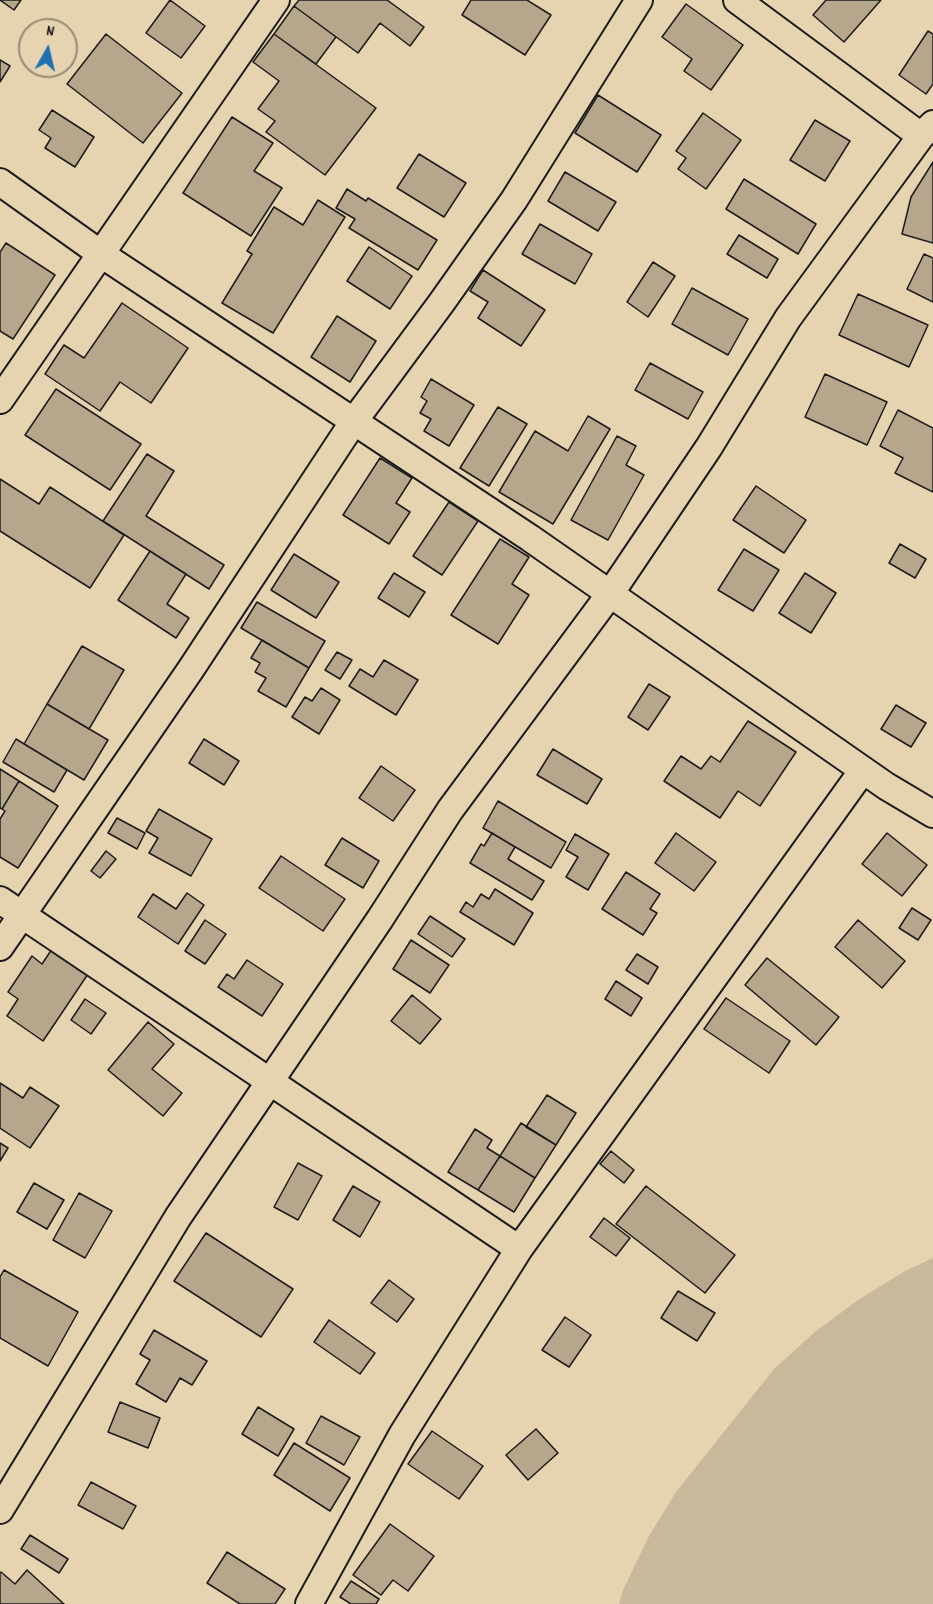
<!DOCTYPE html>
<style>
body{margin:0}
#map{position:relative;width:933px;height:1604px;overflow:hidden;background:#e6d4b1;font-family:Dekko,sans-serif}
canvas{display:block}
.north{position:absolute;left:18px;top:18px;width:60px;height:60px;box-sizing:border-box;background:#e6d4b1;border:2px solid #958a75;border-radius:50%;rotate:8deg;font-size:16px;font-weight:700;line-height:24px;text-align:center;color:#1c1c1c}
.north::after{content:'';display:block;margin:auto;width:21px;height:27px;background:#1f6fb2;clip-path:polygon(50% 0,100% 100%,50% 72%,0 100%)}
</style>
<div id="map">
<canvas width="933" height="1604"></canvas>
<div class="north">N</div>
</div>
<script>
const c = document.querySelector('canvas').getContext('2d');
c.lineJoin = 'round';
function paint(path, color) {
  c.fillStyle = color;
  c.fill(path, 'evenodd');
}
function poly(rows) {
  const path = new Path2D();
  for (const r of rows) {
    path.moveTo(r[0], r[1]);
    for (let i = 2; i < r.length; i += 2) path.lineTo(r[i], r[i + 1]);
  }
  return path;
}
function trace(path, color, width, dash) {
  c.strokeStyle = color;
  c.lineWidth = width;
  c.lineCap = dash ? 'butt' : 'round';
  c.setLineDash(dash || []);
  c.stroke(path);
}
const green = poly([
 [933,1258,933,1604,619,1604,623,1590,649,1536,676,1492,774,1369,815,1332,858,1300,905,1271]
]);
const building = poly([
 [0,0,21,0,14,10,0,0],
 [170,0,205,26,181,58,146,33,170,0],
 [299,0,387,0,424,27,410,46,380,23,358,53,294,6,299,0],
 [471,0,527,0,551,15,525,55,462,15,471,0],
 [826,0,881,0,844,42,813,15,826,0],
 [686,4,743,45,711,90,684,71,692,59,662,37,686,4],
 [294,6,336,37,316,64,274,34,294,6],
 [928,31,933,34,933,84,926,94,899,75,928,31],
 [106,34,182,93,143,143,67,84,106,34],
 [274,34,376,108,325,175,266,132,275,121,258,109,279,81,253,62,274,34],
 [0,60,10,66,0,82,0,60],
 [598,95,661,135,637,172,575,133,598,95],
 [52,110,94,137,75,167,45,148,51,138,39,130,52,110],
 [703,113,741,140,706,189,678,169,686,158,676,151,703,113],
 [232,117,273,143,254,171,282,188,251,236,183,193,232,117],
 [815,120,850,141,825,181,790,160,815,120],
 [419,154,466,183,444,217,397,188,419,154],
 [933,162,933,243,902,234,911,197,933,162],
 [565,172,616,202,598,231,548,201,565,172],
 [744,179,816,224,798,254,726,209,744,179],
 [347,189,366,201,368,198,437,240,418,270,349,228,355,219,336,208,347,189],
 [318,200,345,217,273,333,222,303,252,254,247,251,274,207,303,225,318,200],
 [540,224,592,254,575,284,522,254,540,224],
 [739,235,778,259,767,278,727,254,739,235],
 [6,243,55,275,13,339,0,331,0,252,6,243],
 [369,247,412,276,390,309,347,281,369,247],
 [924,254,933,258,933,302,907,289,924,254],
 [653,262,675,276,648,317,627,302,653,262],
 [483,270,545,310,521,346,478,318,488,302,470,291,483,270],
 [692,288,748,319,728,355,672,324,692,288],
 [858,294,928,325,909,367,839,335,858,294],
 [122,303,188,348,151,403,120,382,100,411,45,374,64,345,84,358,122,303],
 [337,316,376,341,350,382,311,357,337,316],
 [650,363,703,392,688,419,635,390,650,363],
 [825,374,887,402,867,445,805,417,825,374],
 [431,379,474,405,449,446,424,431,431,419,420,413,427,401,421,397,431,379],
 [56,389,141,444,110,490,25,435,56,389],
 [498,407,527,424,489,486,460,468,498,407],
 [898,410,933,428,933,492,895,473,903,458,880,446,898,410],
 [588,416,610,429,553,524,499,492,535,431,568,451,588,416],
 [617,436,636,446,626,465,644,475,608,540,571,520,617,436],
 [147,454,174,471,146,516,224,565,209,589,103,521,147,454],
 [380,458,412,478,396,503,410,512,389,544,343,515,380,458],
 [0,479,39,504,50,487,124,535,90,588,0,531,0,479],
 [756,486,806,520,784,553,733,520,756,486],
 [449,502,478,521,442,575,413,556,449,502],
 [500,539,529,557,512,584,529,595,498,644,451,615,500,539],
 [900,544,926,559,915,578,889,563,900,544],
 [744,549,779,570,753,611,718,590,744,549],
 [150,551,186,574,167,604,189,618,176,638,118,600,150,551],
 [294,554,339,582,316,618,271,590,294,554],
 [394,573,425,592,409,617,378,598,394,573],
 [805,573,836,593,811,633,779,613,805,573],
 [257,602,325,641,309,668,241,628,257,602],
 [262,640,309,668,286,707,258,691,266,678,255,672,260,663,251,658,262,640],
 [82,646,124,670,89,729,47,704,82,646],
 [337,652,352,660,340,679,325,670,337,652],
 [384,660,418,680,396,715,349,686,360,669,373,677,384,660],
 [649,684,670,697,648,730,628,717,649,684],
 [321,688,340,700,319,734,292,717,305,697,312,701,321,688],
 [47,704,108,740,84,780,24,744,47,704],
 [896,705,926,723,911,747,881,729,896,705],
 [748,721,796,752,760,806,738,791,720,818,664,781,681,756,701,769,711,756,720,762,748,721],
 [16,739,67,770,54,792,3,762,16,739],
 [204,739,239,761,224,785,189,763,204,739],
 [553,749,602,779,587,804,537,775,553,749],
 [381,766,415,790,393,821,359,798,381,766],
 [0,769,19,781,2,809,0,808,0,769],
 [19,781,58,806,18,868,0,857,0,819,5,811,2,809,19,781],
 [498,801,566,842,551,868,483,828,498,801],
 [159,809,212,839,191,876,149,853,158,838,146,831,159,809],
 [117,818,145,833,137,849,108,833,117,818],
 [492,833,515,847,508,859,544,881,532,900,470,863,481,844,484,846,492,833],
 [676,833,716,862,694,891,655,863,676,833],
 [887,833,927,865,902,896,862,864,887,833],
 [575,834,609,854,588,890,566,877,578,857,566,850,575,834],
 [342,838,379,861,363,888,325,865,342,838],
 [106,851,116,859,100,878,91,871,106,851],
 [281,856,345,899,323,931,259,888,281,856],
 [626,872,660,894,650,909,657,913,643,935,602,909,626,872],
 [495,889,533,913,514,945,460,912,466,902,473,907,481,894,489,899,495,889],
 [187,893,204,905,178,944,138,917,153,894,176,909,187,893],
 [912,908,931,920,918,940,899,928,912,908],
 [430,916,465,939,452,957,418,934,430,916],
 [205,920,226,934,205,964,185,951,205,920],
 [858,920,905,961,882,988,835,947,858,920],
 [411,940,449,965,430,993,393,969,411,940],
 [52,949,88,974,43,1041,7,1016,18,999,8,992,32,956,42,964,52,949],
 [637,954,658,967,648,984,626,970,637,954],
 [767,958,839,1017,816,1045,745,985,767,958],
 [247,960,283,984,262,1016,218,987,227,974,234,979,247,960],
 [616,981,642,998,631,1016,605,999,616,981],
 [412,995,441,1019,420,1044,391,1021,412,995],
 [726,998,790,1041,769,1073,704,1029,726,998],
 [85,999,106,1013,91,1034,71,1020,85,999],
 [148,1022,174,1044,152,1069,182,1093,163,1116,108,1070,148,1022],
 [0,1083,23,1098,30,1087,59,1106,30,1148,0,1128,0,1083],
 [547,1095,576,1113,556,1145,526,1127,547,1095],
 [521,1123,556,1145,535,1178,500,1156,521,1123],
 [475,1129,492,1140,487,1148,500,1156,478,1190,448,1172,475,1129],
 [0,1143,8,1148,0,1161,0,1143],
 [611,1151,634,1170,624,1183,600,1164,611,1151],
 [500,1156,535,1178,514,1212,478,1190,500,1156],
 [298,1163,322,1176,298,1220,274,1207,298,1163],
 [34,1183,64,1200,47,1229,17,1212,34,1183],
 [353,1186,380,1202,360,1237,333,1220,353,1186],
 [646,1186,735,1255,705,1293,616,1224,646,1186],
 [79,1193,112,1211,85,1258,53,1240,79,1193],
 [604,1218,630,1238,616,1256,590,1237,604,1218],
 [206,1233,293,1289,261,1337,174,1281,206,1233],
 [4,1270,78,1312,48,1366,0,1338,0,1277,4,1270],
 [389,1280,414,1299,397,1322,371,1303,389,1280],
 [678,1291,715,1313,697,1341,661,1318,678,1291],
 [565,1317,591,1335,569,1367,542,1350,565,1317],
 [329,1320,375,1353,360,1374,314,1342,329,1320],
 [154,1330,207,1361,192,1385,180,1378,166,1402,136,1384,150,1360,140,1354,154,1330],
 [120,1402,160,1418,148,1448,108,1432,120,1402],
 [258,1407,294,1429,278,1456,242,1434,258,1407],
 [321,1416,360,1437,344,1465,306,1443,321,1416],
 [536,1429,558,1453,528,1480,506,1455,536,1429],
 [432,1431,483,1466,459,1499,408,1464,432,1431],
 [294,1443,350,1478,330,1511,274,1475,294,1443],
 [91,1482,136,1506,123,1529,78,1505,91,1482],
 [390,1524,434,1556,408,1591,393,1580,381,1595,353,1575,390,1524],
 [30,1535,68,1559,59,1573,21,1549,30,1535],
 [227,1552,285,1589,275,1604,240,1604,207,1583,227,1552],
 [27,1570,64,1604,0,1604,0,1573,1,1572,15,1584,27,1570],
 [351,1581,379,1599,376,1604,351,1604,340,1597,351,1581]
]);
const street = poly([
 [737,0,921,136],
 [0,182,101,254,530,538,886,786,933,814],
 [0,400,276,0],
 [0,900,519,1249],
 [0,947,191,669,354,421,442,302,514,200,639,0],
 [0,1510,178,1217,380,919,450,810,610,594,709,447,788,318,921,136,933,124],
 [309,1604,402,1435,519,1249,863,770]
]);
paint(green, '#c9b99c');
paint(building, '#b5a68c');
trace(building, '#1c1c1c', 1.5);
trace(street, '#1c1c1c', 30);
trace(street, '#e6d4b1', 26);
</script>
